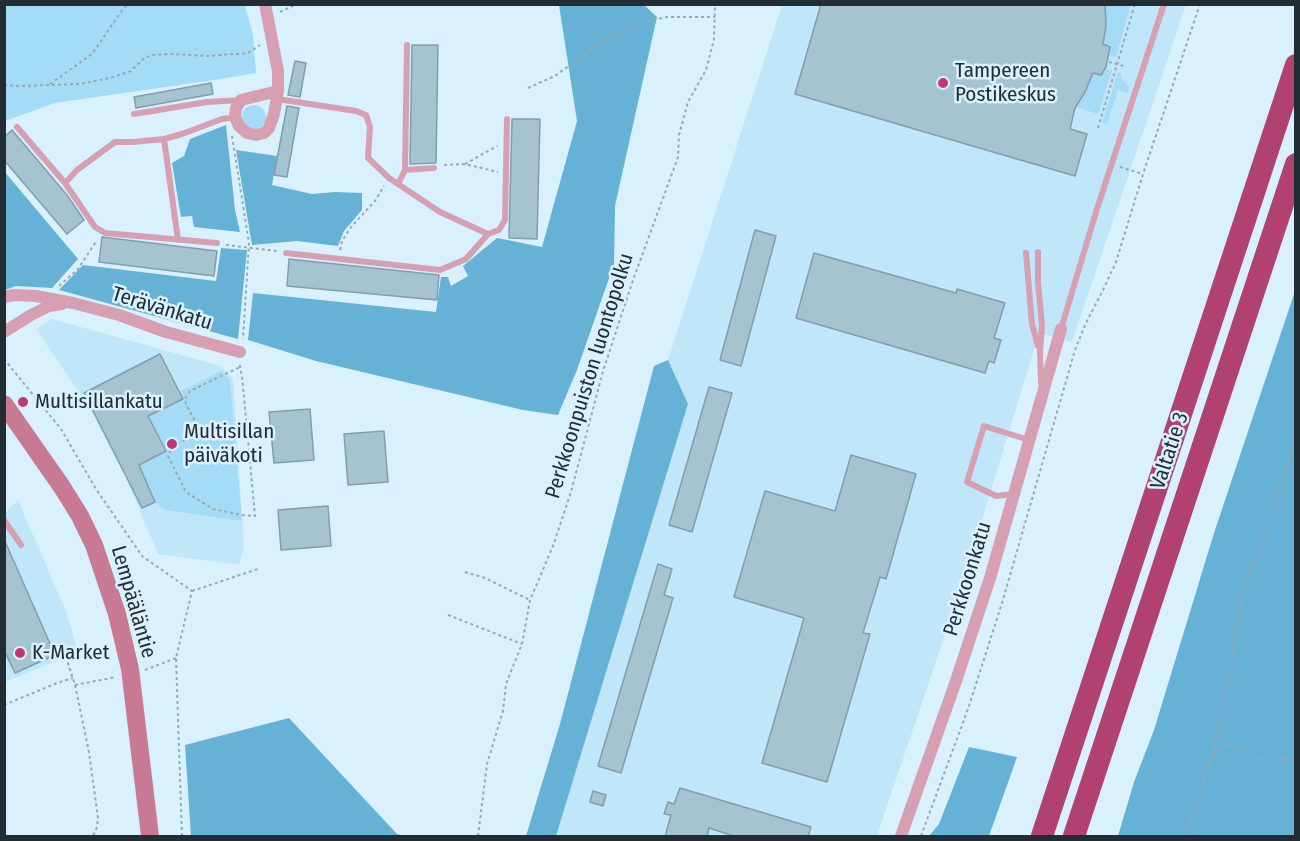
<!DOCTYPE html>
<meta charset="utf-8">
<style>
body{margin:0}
#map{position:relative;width:1300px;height:841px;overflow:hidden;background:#d9f1fd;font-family:"Fira Sans Condensed",sans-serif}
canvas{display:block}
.frame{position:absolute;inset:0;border:6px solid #222d33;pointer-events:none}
</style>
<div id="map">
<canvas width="1300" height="841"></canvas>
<div class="frame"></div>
</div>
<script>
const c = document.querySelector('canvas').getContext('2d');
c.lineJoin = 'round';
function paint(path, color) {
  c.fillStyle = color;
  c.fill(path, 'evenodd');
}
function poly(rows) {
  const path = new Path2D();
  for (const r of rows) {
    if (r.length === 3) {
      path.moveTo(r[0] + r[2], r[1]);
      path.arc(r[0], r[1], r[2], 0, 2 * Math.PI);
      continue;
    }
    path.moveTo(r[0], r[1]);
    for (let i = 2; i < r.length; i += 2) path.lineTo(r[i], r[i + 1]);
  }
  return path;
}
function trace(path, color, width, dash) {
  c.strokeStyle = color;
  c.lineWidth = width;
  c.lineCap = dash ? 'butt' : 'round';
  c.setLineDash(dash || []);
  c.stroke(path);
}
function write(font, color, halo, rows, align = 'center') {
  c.font = font + ' "Fira Sans Condensed",sans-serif';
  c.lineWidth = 5;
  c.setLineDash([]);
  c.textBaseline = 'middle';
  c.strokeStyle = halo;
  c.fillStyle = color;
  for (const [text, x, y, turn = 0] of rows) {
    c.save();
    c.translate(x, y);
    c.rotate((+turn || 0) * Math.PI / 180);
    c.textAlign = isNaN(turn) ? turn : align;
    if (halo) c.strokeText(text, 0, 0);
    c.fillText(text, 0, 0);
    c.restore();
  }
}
const built = poly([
 [782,5,1186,5,1072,342,1039,333,967,569,877,836,556,836,688,405,668,360],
 [52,319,221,366,233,378,244,547,239,565,158,554,127,480,89,407,36,329],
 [18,500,67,614,78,652,5,682,4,514]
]);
const green = poly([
 [17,4,245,5,253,35,256,73,214,80,55,103,5,121,5,7],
 [1105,5,1121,5,1130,7,1116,57,1109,55,1110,47,1102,44,1106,26],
 [1105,69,1112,70,1098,114,1076,107,1085,92,1093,73],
 [1118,72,1121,73,1122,79,1129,87,1127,93,1118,90,1107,124,1102,123],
 [254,117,12],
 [221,371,230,379,242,521,165,510,155,502,139,465,165,451,148,416,183,399,179,392]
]);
const forest = poly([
 [559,5,644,5,657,17,615,206,614,264,577,370,558,415,523,410,316,361,248,340,253,293,436,312,441,277,448,277,451,286,468,276,463,266,497,238,542,247,577,121],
 [226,125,235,210,240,232,194,227,192,216,181,217,172,163,184,156,190,139],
 [236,150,277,156,272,185,312,194,335,192,362,193,362,210,344,231,338,246,297,241,252,245],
 [4,171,78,259,52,288,16,286,5,290],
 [221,248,247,250,238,339,59,290,83,265,216,281],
 [1295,291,1295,836,1118,836,1134,782,1154,730,1214,533],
 [668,360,688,404,556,836,526,836,560,724,654,366],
 [289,718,397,834,405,836,191,836,185,745],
 [969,747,1017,757,989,836,929,836,939,824]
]);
const building = poly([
 [821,4,1105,4,1106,26,1103,44,1110,47,1106,67,1101,75,1093,73,1085,92,1075,108,1070,129,1087,134,1075,176,795,94,821,4],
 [412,45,438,45,436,163,410,164,412,45],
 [295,61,306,63,300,97,288,95,295,61],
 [211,83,213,94,136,108,134,97,211,83],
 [287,106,299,108,287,177,274,175,287,106],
 [512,119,540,119,537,239,509,238,512,119],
 [12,130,67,195,84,220,67,234,4,160,4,137,12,130],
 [755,230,776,236,741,366,720,360,755,230],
 [102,237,217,251,214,276,99,262,102,237],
 [814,253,956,293,957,289,1005,303,994,338,1001,340,994,363,989,361,985,373,796,318,814,253],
 [289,259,439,275,437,300,287,286,289,259],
 [160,354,183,399,148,416,166,451,139,465,155,502,142,508,84,393,160,354],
 [709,387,732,393,692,532,669,525,709,387],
 [310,409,314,460,274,463,269,412,310,409],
 [384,431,388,482,348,485,344,434,384,431],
 [851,455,916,474,886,579,880,577,863,633,870,634,827,782,762,763,804,618,734,597,765,491,835,511,851,455],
 [328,506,331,546,281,550,278,510,328,506],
 [4,539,55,655,15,673,4,650,4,539],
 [658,564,672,569,664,595,673,598,621,773,598,766,658,564],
 [680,788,811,827,808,837,737,837,709,828,707,837,665,837,671,815,664,814,668,802,674,804,680,788],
 [593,791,606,795,603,806,590,802,593,791]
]);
const path = poly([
 [280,12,297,4],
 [1109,62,1124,66],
 [50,84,92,54,123,9,129,4],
 [4,85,21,86,80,84,110,78,131,71,144,58,153,55,171,54,208,56,248,53,260,45],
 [528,88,555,76,608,37,639,23,667,17,715,17],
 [1098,128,1135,4],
 [232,136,249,243,243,339],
 [465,164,497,146],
 [444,165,465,164,498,172],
 [1120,167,1143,174],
 [226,245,277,251],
 [340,250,342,241,351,227,375,201,384,186],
 [59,286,78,269,97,240],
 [4,359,61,429,96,489,142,556,192,591,176,658,182,836],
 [240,365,240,367,242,376,255,516,242,515,213,509,186,492,168,456,172,447,196,434,197,429,195,421,186,404,185,399,190,391,240,367],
 [465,572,485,578,530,600],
 [192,591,258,569],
 [448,615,522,644],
 [64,651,75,685,89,752,98,818,97,827,93,836],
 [145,670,176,658],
 [75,685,116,677],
 [4,705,57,683,73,678],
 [1213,753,1229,744,1251,757,1265,759,1290,758,1296,753],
 [478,836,487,764,503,711,506,684,522,644,530,600,553,546,571,492,603,371,632,283,678,157,679,135,688,102,706,70,714,39,715,4],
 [921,836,968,709,1002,603,1075,350,1086,323,1104,288,1116,262,1143,174,1200,4],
 [1185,836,1213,753,1229,679,1242,597,1271,513,1296,435]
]);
const service = poly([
 [277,99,356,111,366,115,370,127,368,158,389,178,440,212,488,234,499,230,505,220,507,119],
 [134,114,207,102,241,100],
 [17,127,65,183],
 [164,139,178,240],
 [405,170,434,168],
 [398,184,405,170,407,45],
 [217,243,105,233,95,227,65,183,77,170,115,142,133,142,164,139,182,134,222,119,235,117],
 [1038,252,1038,283,1042,325,1040,352,1041,383],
 [286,253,440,270,466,259,488,234],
 [1026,253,1032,324,1038,346],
 [1061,329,1096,212,1164,4],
 [1014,494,996,496,967,482,984,426,1029,440],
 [4,520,21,545]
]);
const minor = poly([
 [265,4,278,71,278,91,274,114,269,128,264,133,256,135,247,133,239,126,235,117,236,108,241,100,278,91],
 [4,297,14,295,36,296,73,303,119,315,166,332,240,352],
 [4,332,31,315,49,306,62,304],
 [901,836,956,681,990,578,1061,329]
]);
const secondary = poly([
 [4,404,62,487,80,516,94,545,117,614,130,669,150,836]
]);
const motorway = poly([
 [1042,836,1296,65],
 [1074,836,1296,164]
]);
const markers = [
 [943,83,6,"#bf3773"],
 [23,402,6,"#bf3773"],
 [172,444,6,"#bf3773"],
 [20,653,6,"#bf3773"]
];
const poiNames = [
 ["Tampereen",955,71],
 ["Postikeskus",955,95],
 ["Multisillankatu",35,402],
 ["Multisillan",184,432],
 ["päiväkoti",184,456],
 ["K-Market",32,653]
];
const streetNames = [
 ["Terävänkatu",162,309,17],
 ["Perkkoonpuiston luontopolku",590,376,-73],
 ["Valtatie 3",1170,451,-72],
 ["Perkkoonkatu",968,579,-73],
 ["Lempääläntie",133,602,74]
];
paint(built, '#c0e6f9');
paint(green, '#a4dcf7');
paint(forest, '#66b2d6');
paint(building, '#a6c3d2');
trace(building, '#829ead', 1.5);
trace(path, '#96a9b3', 2, [3, 3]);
trace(service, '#d7a0b2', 6);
trace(minor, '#d7a0b2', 12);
trace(secondary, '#c87a95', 18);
trace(motorway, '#b1416f', 22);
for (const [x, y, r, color] of markers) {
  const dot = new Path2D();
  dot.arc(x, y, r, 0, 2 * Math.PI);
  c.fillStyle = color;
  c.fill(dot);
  trace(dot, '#d9f1fd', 2);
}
write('21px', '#222d33', '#d9f1fd', poiNames, 'left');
write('21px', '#222d33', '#d9f1fd', streetNames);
</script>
